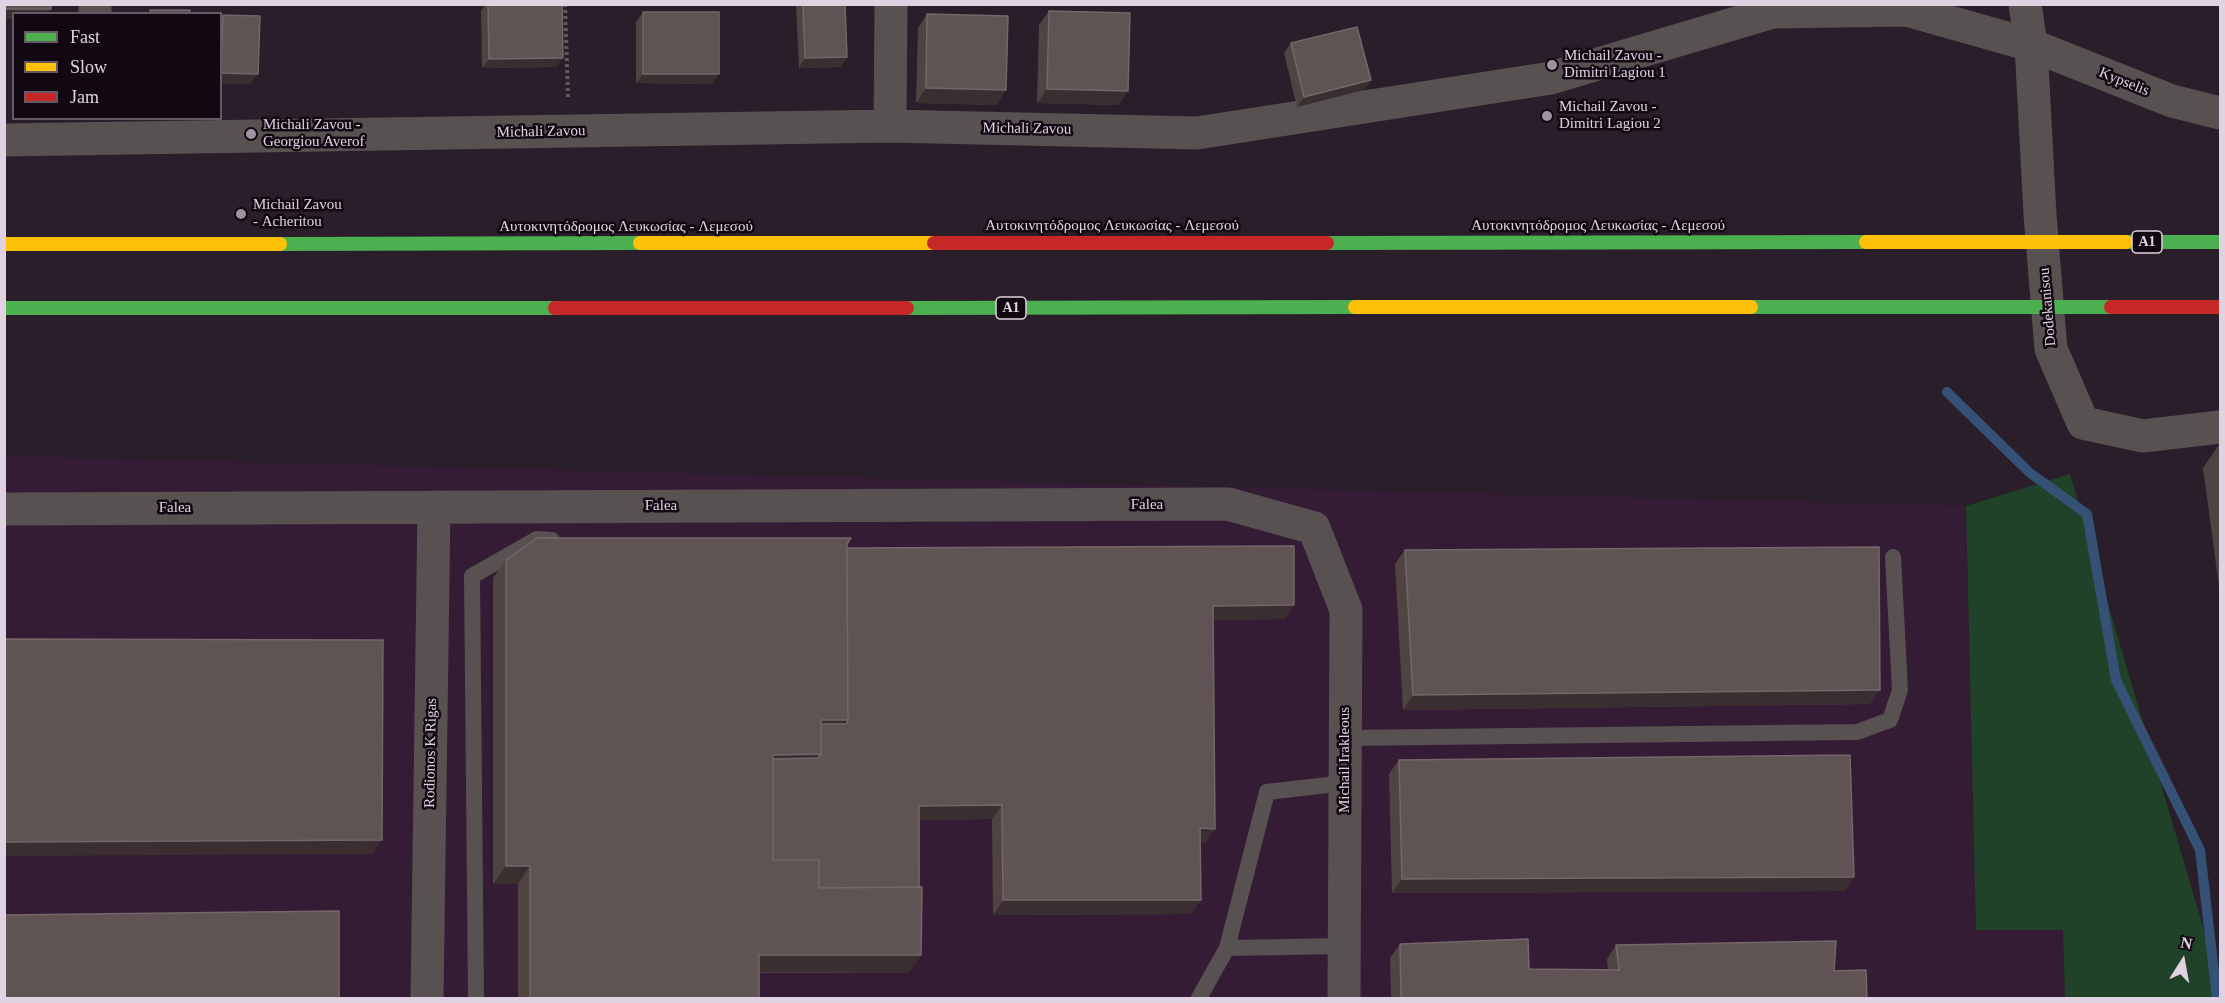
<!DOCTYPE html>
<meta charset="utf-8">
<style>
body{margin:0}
#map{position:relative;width:2225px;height:1003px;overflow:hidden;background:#291e29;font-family:"Times New Roman",serif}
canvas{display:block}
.frame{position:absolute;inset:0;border:6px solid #e0d2e0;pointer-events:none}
.legend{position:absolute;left:12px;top:12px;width:210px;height:108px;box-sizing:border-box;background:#110811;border:2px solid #645964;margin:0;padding:8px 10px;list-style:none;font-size:18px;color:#e0d2e0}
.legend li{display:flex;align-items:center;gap:12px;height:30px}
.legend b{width:30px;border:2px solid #645964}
.north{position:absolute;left:2153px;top:931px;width:60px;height:60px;-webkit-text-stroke:4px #110811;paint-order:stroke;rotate:11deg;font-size:16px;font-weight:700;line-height:24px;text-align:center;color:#e0d2e0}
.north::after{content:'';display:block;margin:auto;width:21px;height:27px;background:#e0d2e0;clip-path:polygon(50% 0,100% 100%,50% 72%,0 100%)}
</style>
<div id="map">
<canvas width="2225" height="1003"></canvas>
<div class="frame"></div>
<ul class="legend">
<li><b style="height:8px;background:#4caf50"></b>Fast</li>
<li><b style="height:8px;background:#ffc107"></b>Slow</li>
<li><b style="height:8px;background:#c62828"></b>Jam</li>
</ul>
<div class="north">N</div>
</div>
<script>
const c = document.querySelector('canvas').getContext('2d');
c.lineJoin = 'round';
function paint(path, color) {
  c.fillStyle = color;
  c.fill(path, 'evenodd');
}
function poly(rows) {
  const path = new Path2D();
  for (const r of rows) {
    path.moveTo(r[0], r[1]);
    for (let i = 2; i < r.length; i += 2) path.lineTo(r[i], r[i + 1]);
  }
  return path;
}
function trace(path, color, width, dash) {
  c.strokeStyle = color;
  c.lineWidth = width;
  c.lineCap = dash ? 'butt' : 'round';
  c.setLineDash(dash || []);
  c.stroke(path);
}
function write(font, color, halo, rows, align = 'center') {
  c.font = font + ' "Times New Roman",serif';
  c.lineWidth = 5;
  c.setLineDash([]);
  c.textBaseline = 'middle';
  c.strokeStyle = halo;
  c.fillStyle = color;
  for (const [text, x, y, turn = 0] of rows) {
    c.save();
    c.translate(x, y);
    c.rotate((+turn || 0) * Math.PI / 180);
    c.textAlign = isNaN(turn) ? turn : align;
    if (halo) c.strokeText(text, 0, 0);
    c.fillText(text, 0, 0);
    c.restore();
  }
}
const built = poly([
 [5,456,1966,506,1976,930,2063,929,2065,998,5,998]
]);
const green = poly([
 [2070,474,2220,985,2220,998,2065,998,2063,930,1976,930,1966,506]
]);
const stream = poly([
 [1947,392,2030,473,2087,514,2116,680,2200,850,2217,998]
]);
const path = poly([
 [565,4,568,97]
]);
const lane = poly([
 [1345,738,1857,732,1890,720,1900,690,1893,557],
 [1227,948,1344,946],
 [476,998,472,576,537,539,552,540],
 [1199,998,1227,948,1267,792,1345,783]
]);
const street = poly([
 [95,4,95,14],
 [2025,4,2031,45,2040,215,2051,349,2083,423,2143,436,2220,427],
 [890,126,891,4],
 [4,140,890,126,1197,133,1551,78,1773,12,1907,10,2031,45,2172,101,2220,113],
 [4,509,1228,504,1314,528,1346,610,1344,998],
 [427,998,434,507]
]);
const fast = poly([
 [2126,242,2220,242],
 [1327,243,1866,242],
 [280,244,640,243],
 [1751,307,2111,307],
 [4,308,555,308],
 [907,308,1355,307]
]);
const slow = poly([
 [1866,242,2126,242],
 [640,243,934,243],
 [4,244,280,244],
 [1355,307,1751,307]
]);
const jam = poly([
 [934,243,1327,243],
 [2111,307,2220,307],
 [555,308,907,308]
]);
const wall = poly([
 [486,4,562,4,556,67,482,68,481,11],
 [796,4,845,4,847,57,840,67,799,68],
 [1049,11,1119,105,1037,103,1039,25],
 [643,12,712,84,636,83,636,22],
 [927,14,997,105,916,103,918,28],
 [223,15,251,84,220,83,220,19],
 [1291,43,1371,80,1364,90,1297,107,1284,53],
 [2220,444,2220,594,2203,468,2219,445],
 [847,544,847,548,1294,605,1284,619,1213,620,1205,843,1200,843,1191,914,993,915,992,819,919,820,921,955,908,973,759,973,759,999,518,999,518,884,493,884,493,578,506,560],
 [1405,550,1870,704,1403,710,1395,564],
 [1399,760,1854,877,1844,891,1392,893,1389,774],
 [1400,944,1529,969,1608,970,1607,959,1616,945,1834,971,1867,999,1391,999,1390,958]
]);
const shadedWall = poly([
 [4,9,51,9,48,14,14,14,14,19,4,19],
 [847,57,840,67,799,68,805,58],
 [563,58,556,67,482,68,489,59],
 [221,73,258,74,251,84,220,83],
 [643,74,719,74,712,84,636,83],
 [1371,80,1364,90,1297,107,1304,97],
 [926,88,1006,90,997,105,916,103],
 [1047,89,1128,91,1119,105,1037,103],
 [1294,605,1284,619,1203,620,1213,606],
 [1880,690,1870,704,1403,710,1413,695],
 [821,720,848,720,836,738,818,738],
 [821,754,808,772,770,773,773,755],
 [1002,805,992,819,909,820,919,806],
 [1200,828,1215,829,1205,843,1190,843],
 [382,840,372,854,4,856,4,842],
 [506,866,530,866,518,884,493,884],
 [1854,877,1844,891,1392,893,1402,879],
 [1003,900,1201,900,1191,914,993,915],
 [759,955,921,955,908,973,747,972]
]);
const building = poly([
 [4,4,51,4,51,9,4,9,4,4],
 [488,4,562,4,563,58,489,59,488,4],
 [803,4,845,4,847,57,805,58,803,4],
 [150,10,190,10,190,14,150,14,150,10],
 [1049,11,1130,13,1128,91,1047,89,1049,11],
 [643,12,719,12,719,74,643,74,643,12],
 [927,14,1008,16,1006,90,926,88,927,14],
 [223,15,260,16,258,74,221,73,223,15],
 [1357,27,1371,80,1304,97,1291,43,1357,27],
 [537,538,851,538,847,544,848,720,821,720,821,754,773,755,773,860,819,860,819,888,922,887,921,955,759,955,759,999,530,999,530,866,506,866,506,560,537,538],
 [1294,546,1294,605,1213,606,1215,829,1200,828,1201,900,1003,900,1002,805,919,806,919,887,819,888,819,860,773,860,773,759,818,758,821,754,821,724,846,724,848,720,847,548,1294,546],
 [1879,547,1880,690,1413,695,1405,550,1879,547],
 [4,639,383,640,382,840,4,842,4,639],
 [1850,755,1854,877,1402,879,1399,760,1850,755],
 [339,911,339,999,4,999,4,915,339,911],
 [1528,939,1529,969,1619,970,1616,945,1836,941,1834,971,1866,970,1867,999,1401,999,1400,944,1528,939]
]);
const markers = [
 [1552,65,6,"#a093a0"],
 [1547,116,6,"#a093a0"],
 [251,134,6,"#a093a0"],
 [241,214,6,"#a093a0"]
];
const shields = [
 [2147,242,30],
 [1011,308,30]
];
const shieldNames = [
 ["A1",2147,242],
 ["A1",1011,308]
];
const poiNames = [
 ["Michail Zavou -",1564,56],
 ["Dimitri Lagiou 1",1564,73],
 ["Michail Zavou -",1559,107],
 ["Dimitri Lagiou 2",1559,124],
 ["Michali Zavou -",263,125],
 ["Georgiou Averof",263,142],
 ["Michail Zavou",253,205],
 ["- Acheritou",253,222]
];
const streetNames = [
 ["Kypselis",2124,82,22],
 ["Michali Zavou",1027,129,1],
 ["Michali Zavou",541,132,-1],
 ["Αυτοκινητόδρομος Λευκωσίας - Λεμεσού",1112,226],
 ["Αυτοκινητόδρομος Λευκωσίας - Λεμεσού",1598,226],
 ["Αυτοκινητόδρομος Λευκωσίας - Λεμεσού",626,227],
 ["Dodekanisou",2048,307,-95],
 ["Falea",1147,505],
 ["Falea",661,506],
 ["Falea",175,508],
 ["Rodionos K Rigas",431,753,-89],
 ["Michail Irakleous",1345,760,-90]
];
paint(built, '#341c34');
paint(green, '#204228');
trace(stream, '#355176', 10);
trace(path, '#605a5d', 4, [3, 3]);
trace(lane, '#585152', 16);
trace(street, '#585152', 33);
trace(fast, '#4caf50', 14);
trace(slow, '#ffc107', 14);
trace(jam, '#c62828', 14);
paint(wall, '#504443');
paint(shadedWall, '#3a2e31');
paint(building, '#5f5354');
trace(building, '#74676a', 1.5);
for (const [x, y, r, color] of markers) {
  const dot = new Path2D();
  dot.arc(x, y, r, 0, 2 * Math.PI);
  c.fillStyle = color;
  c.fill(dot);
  trace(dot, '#110811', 2);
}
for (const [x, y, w] of shields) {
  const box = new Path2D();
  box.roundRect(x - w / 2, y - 11, w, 22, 4.5);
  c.fillStyle = '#110811';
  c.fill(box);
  trace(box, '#e0d2e0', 1.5);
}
write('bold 14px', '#e0d2e0', null, shieldNames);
write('15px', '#e0d2e0', '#110811', poiNames, 'left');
write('15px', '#e0d2e0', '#110811', streetNames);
</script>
